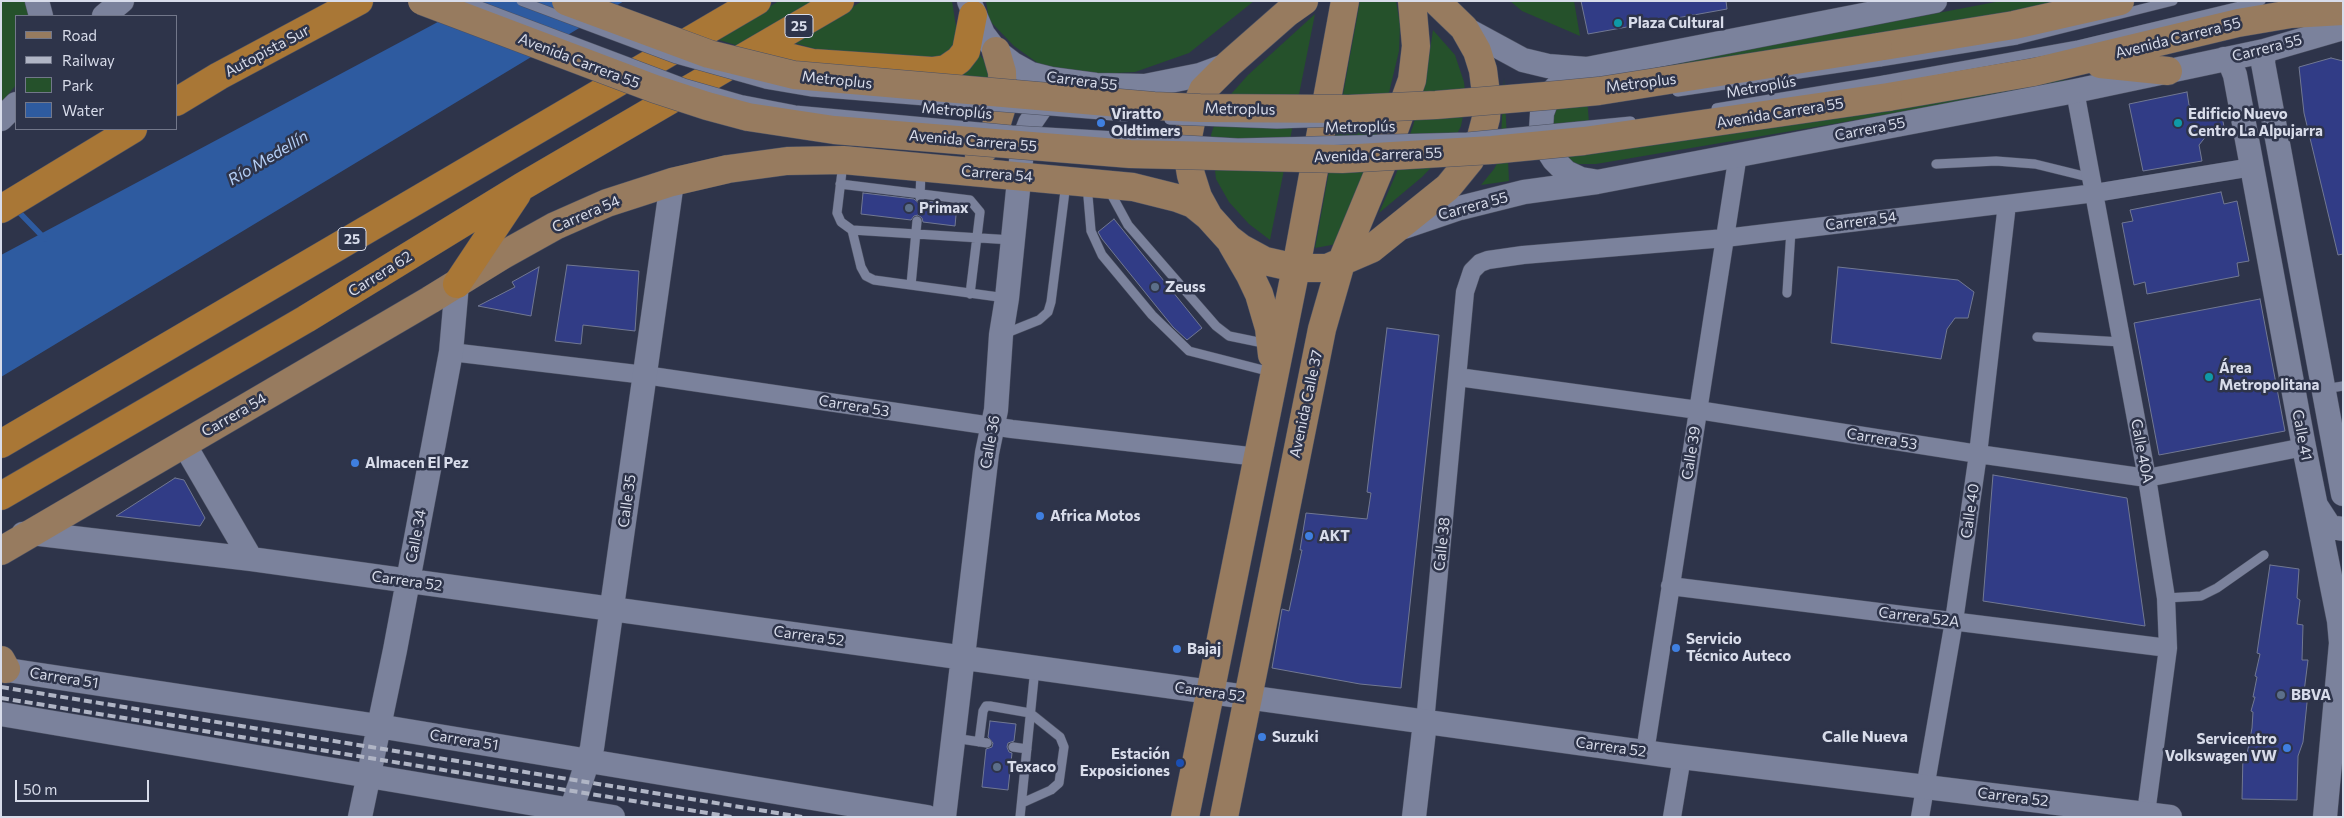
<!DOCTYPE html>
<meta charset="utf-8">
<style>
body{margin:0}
#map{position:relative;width:2344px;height:818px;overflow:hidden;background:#2e344a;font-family:Commissioner,sans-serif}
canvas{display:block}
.frame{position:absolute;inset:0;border:2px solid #d8dcea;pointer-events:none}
.legend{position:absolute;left:15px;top:15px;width:162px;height:115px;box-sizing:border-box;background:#2e344a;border:1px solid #72778a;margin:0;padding:6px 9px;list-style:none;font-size:15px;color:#d8dcea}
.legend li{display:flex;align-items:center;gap:10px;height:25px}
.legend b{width:25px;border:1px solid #72778a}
.scale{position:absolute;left:15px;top:780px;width:134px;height:22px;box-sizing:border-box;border:2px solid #d8dcea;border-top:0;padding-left:6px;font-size:15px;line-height:18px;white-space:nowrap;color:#d8dcea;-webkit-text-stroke:4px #2e344a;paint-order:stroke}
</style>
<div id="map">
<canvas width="2344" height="818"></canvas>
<div class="frame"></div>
<ul class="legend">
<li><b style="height:6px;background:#977b5f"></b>Road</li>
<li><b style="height:6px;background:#b0b5c5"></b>Railway</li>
<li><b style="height:14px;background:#25512b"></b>Park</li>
<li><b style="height:14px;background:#2e5ba0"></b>Water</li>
</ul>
<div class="scale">50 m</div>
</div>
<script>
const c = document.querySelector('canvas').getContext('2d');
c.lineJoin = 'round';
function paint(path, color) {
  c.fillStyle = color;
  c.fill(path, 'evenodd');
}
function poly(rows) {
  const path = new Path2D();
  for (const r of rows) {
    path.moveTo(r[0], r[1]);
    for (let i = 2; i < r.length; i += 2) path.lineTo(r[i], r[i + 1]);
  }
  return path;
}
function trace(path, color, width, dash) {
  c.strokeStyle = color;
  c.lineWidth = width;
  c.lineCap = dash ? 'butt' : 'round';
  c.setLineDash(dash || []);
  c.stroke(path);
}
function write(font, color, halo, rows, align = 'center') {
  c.font = font + ' Commissioner,sans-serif';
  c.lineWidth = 5;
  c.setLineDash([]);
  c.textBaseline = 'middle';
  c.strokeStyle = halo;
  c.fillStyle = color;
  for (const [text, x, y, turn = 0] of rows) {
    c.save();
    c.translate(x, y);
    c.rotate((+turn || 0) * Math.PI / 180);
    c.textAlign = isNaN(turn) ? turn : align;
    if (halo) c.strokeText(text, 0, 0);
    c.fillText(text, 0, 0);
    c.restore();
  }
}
const green = poly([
 [1,1,26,1,29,16,16,16,16,85,1,103],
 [779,1,814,1,742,47,716,39],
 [862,1,952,1,957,33,956,42,950,50,941,56,917,59,828,53,795,43],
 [986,1,1254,1,1189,53,1135,72,1075,75,1046,69,1014,46,989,20],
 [1360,1,1396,1,1400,24,1399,51,1380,130,1337,244,1315,248],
 [1510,1,1574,1,1580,36,1522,11],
 [2001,1,2078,1,1586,83,1591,150,1999,87,2093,77,1922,109,1596,164,1578,164,1565,159,1552,132,1552,114,1574,82],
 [1315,14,1270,240,1249,224,1229,202,1216,179,1211,135,1218,113,1232,93,1248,75],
 [1433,30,1455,55,1464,82,1466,101,1461,126,1450,148,1422,177,1379,213,1396,174,1413,126,1426,76],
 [977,51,999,80,941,76],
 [1504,78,1509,181,1481,185,1494,169,1500,158]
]);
const water = poly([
 [473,1,624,1,1,377,1,255,436,23]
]);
const stream = poly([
 [15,208,45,239]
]);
const building = poly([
 [1581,1,1726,1,1727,9,1588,34,1581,1],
 [2331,58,2343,61,2343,254,2338,255,2304,113,2299,67,2331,58],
 [2187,92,2189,105,2204,114,2221,111,2225,132,2207,135,2199,145,2202,161,2143,171,2129,104,2187,92],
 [2221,192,2224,204,2237,201,2249,261,2237,263,2239,276,2147,294,2145,282,2134,285,2122,223,2133,221,2130,210,2221,192],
 [863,193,914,199,919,204,926,201,957,205,955,226,923,222,922,218,918,215,914,216,911,220,861,214,863,193],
 [1114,219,1202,328,1187,340,1173,327,1102,239,1098,232,1114,219],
 [567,265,639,271,635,331,583,325,581,344,555,341,567,265],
 [539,267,531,316,478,306,515,287,512,282,539,267],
 [1838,267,1958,280,1974,292,1968,318,1955,318,1947,329,1941,359,1831,343,1838,267],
 [2260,299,2285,431,2159,455,2134,323,2260,299],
 [1387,328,1439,335,1401,688,1360,684,1272,668,1282,609,1289,611,1302,550,1300,550,1306,513,1367,519,1371,493,1367,492,1387,328],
 [1993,475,2127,498,2145,626,1983,601,1993,475],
 [175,478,184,480,205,518,200,526,116,516,175,478],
 [2270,565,2299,569,2297,598,2300,600,2297,624,2303,625,2302,660,2308,660,2304,692,2308,693,2303,742,2298,756,2297,800,2242,799,2243,754,2247,754,2252,728,2253,712,2251,711,2255,697,2253,697,2257,677,2255,676,2260,654,2257,653,2270,565],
 [990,721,1016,724,1014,741,1008,743,1007,747,1009,752,1012,753,1008,790,982,787,986,749,992,747,993,743,988,737,990,721]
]);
const lane = poly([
 [1880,62,2017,40,2173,1],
 [1884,80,2078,45,2261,1],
 [843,163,837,213,841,222,852,230,1012,240],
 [1936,164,1996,161,2035,164,2092,178],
 [840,184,970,200,980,212,970,294],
 [1087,185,1091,231,1102,255,1152,315,1189,351,1271,372],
 [1109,190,1128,225,1216,326,1229,336,1268,344],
 [920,198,921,170],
 [852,230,861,267,866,276,874,280,1006,298],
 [911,285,917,221],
 [1787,293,1791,230],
 [1004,334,1039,320,1048,312,1051,302,1066,183],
 [2037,337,2121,342],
 [2324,389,2343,386],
 [2166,598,2201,596,2217,588,2264,555],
 [954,738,987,743],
 [979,742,983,711,986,706,990,706,1030,713,1060,737,1064,747,1059,783,1051,790,1022,803],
 [1013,747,1027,749],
 [1020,817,1035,668]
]);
const street = poly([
 [2075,91,2147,478,2166,598,2168,648,2146,813],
 [451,352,645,375,1012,429,1258,457],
 [1458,377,1698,410,1978,454,2147,478,2304,447],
 [1670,586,2168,648],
 [1425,722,1465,292,1472,271,1480,263,1488,260,1523,255,1725,238,2007,204,2095,193,2252,167],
 [1645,752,1738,154],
 [1672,817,1682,757],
 [1920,817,1954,621,1978,454,2007,204]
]);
const secondary = poly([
 [37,1,41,16],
 [969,1,983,34,996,51,1013,64,1031,74,1051,79,1096,85,1145,86,1200,75,1227,65],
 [104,16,122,1],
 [1464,28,1523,60,1548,66,1587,69,1935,1],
 [2264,51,2263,63,2343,494],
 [2224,59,2231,65,2235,75,2304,447,2339,621,2341,643,2325,817],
 [1560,83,1548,97,1542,113,1541,130,1545,146,1554,160,1566,172,1581,179,1593,181],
 [1,119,16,104],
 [1404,227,1460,208,1524,192,1597,182,2075,91,2264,51,2343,28],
 [184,444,251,559],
 [2317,507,2330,527,2343,529],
 [23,534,31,533,251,559,1665,755,2170,817],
 [1,669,378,726,927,817],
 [1,714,613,817],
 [360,817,395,650,451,352,457,284],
 [569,817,592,748,672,182],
 [944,817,987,453,996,410,1001,335,1007,298,1023,141,1030,123,1041,107,1067,82],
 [1414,817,1425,722]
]);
const primary = poly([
 [1304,1,1287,13,1229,64,1203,90,1192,117,1188,137,1188,157,1191,175,1198,197,1209,217,1228,238,1241,248,1265,261,1296,268,1327,268,1371,249,1448,187,1470,160,1481,137,1486,118,1487,102,1483,70,1477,51,1464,28,1436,1],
 [1878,47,2014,25,2120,1],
 [2100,64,2168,71],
 [1888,97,2034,72,2238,23,2291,14,2343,11],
 [979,155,992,139,1003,103,1002,72,996,51],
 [1232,244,1250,275,1259,294,1269,328,1272,355],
 [1,551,430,300,503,255,555,226,607,203,672,182,728,169,787,161,843,160,1133,187,1177,198,1193,204,1209,217],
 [1,660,6,669],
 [1185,817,1296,268,1345,1],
 [1224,817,1322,329,1341,263,1382,164,1412,80,1416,46,1412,1]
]);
const highway = poly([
 [759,50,813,63,932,71,946,69,959,60,966,51,973,15],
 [176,102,219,76,359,1],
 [1,209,133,129],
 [457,284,517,194],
 [1,444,757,1],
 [1,496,306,319,523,186,840,1]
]);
const rail = poly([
 [1,687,802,817],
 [1,698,732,817]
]);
const laneBridge = poly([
 [467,1,684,83,743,100,795,110,1012,130,1238,143,1467,137,1631,121],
 [521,1,676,59,765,84,812,92,1126,117],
 [1677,92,1880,62],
 [1716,108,1884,80],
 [1169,120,1277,124,1336,122]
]);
const primaryBridge = poly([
 [422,1,655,89,707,106,748,117,834,130,1130,154,1342,159,1492,150,1584,141,1888,97],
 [566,1,709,54,794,75,1154,106,1200,108,1349,109,1436,105,1557,95,1599,91,1878,47]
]);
const markers = [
 [1618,23,5,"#0f9aa8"],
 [1101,123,5,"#3f7fe0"],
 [2178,123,5,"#0f9aa8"],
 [909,208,5,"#5c6f8a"],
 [1155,287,5,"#5c6f8a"],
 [2209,377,5,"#0f9aa8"],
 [355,463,5,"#3f7fe0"],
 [1040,516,5,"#3f7fe0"],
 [1309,536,5,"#3f7fe0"],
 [1676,648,5,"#3f7fe0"],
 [1177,649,5,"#3f7fe0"],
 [2281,695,5,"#5c6f8a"],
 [1262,737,5,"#3f7fe0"],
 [2287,748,5,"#3f7fe0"],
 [1180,763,5,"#1a4fb4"],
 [997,767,5,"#5c6f8a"]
];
const shields = [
 [799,26,28],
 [352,239,28]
];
const shieldNames = [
 ["25",799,26],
 ["25",352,239]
];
const poiNames = [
 ["Plaza Cultural",1628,23],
 ["Viratto",1111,114],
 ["Oldtimers",1111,131],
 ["Edificio Nuevo",2188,114],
 ["Centro La Alpujarra",2188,131],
 ["Primax",919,208],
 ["Zeuss",1165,287],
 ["Área",2219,368],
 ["Metropolitana",2219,385],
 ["Almacen El Pez",365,463],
 ["Africa Motos",1050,516],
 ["AKT",1319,536],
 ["Servicio",1686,639],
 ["Técnico Auteco",1686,656],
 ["Bajaj",1187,649],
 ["BBVA",2291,695],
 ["Suzuki",1272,737],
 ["Servicentro",2277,739,"right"],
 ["Volkswagen VW",2277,756,"right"],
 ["Estación",1170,754,"right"],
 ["Exposiciones",1170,771,"right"],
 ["Texaco",1007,767]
];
const streetNames = [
 ["Avenida Carrera 55",2178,38,-14],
 ["Carrera 55",2267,48,-14],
 ["Autopista Sur",267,51,-28],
 ["Avenida Carrera 55",579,61,21],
 ["Metroplus",837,80,6],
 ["Carrera 55",1082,81,7],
 ["Metroplus",1641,83,-7],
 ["Metroplús",1761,87,-10],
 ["Metroplus",1240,109,1],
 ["Metroplús",957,111,5],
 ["Avenida Carrera 55",1780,113,-9],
 ["Metroplús",1360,127,-1],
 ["Carrera 55",1870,129,-11],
 ["Avenida Carrera 55",973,141,5],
 ["Avenida Carrera 55",1378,155,-2],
 ["Carrera 54",997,174,5],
 ["Carrera 55",1473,206,-15],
 ["Carrera 54",586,214,-23],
 ["Carrera 54",1861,221,-7],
 ["Carrera 62",380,274,-32],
 ["Avenida Calle 37",1306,404,-78],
 ["Carrera 53",854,406,9],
 ["Carrera 54",234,415,-30],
 ["Calle 41",2302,435,79],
 ["Carrera 53",1882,439,9],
 ["Calle 36",990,442,-80],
 ["Calle 40A",2142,451,79],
 ["Calle 39",1691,453,-81],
 ["Calle 35",627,501,-82],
 ["Calle 40",1970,511,-82],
 ["Calle 34",416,536,-79],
 ["Calle 38",1442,544,-84],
 ["Carrera 52",407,581,8],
 ["Carrera 52A",1919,617,7],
 ["Carrera 52",809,636,8],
 ["Carrera 51",64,678,9],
 ["Carrera 52",1210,692,8],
 ["Carrera 51",464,740,9],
 ["Carrera 52",1611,747,8],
 ["Carrera 52",2013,797,7]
];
const waterNames = [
 ["Río Medellín",268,158,-31]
];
const neighbourhoodNames = [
 ["Calle Nueva",1865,737]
];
paint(green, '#25512b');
paint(water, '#2e5ba0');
trace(stream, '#2e5ba0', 5.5);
paint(building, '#313c86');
trace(building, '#717892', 1);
trace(lane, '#4c5163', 10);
trace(street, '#4c5163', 19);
trace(secondary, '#4c5163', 25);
trace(primary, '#4c5163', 29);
trace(highway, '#4c5163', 29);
trace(lane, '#7b829c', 9);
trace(street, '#7b829c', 18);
trace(secondary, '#7b829c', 24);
trace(primary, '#977b5f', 28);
trace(highway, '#a97736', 28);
trace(rail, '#b0b5c5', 4, [8, 4]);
trace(laneBridge, '#4c5163', 10, []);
trace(primaryBridge, '#4c5163', 29, []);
trace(laneBridge, '#7b829c', 9);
trace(primaryBridge, '#977b5f', 28);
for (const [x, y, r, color] of markers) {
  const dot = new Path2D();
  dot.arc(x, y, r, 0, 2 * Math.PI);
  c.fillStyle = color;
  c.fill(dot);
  trace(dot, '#2e344a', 2);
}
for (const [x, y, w] of shields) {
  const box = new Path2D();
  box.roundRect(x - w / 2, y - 11.5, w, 23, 4);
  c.fillStyle = '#2e344a';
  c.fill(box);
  trace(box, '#d8dcea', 1);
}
write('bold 14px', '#d8dcea', null, shieldNames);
write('bold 15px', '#d8dcea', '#2e344a', poiNames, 'left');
write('15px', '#d8dcea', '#2e344a', streetNames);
write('italic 16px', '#b6d0f7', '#2e344a', waterNames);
write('bold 16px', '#d8dcea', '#2e344a', neighbourhoodNames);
</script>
